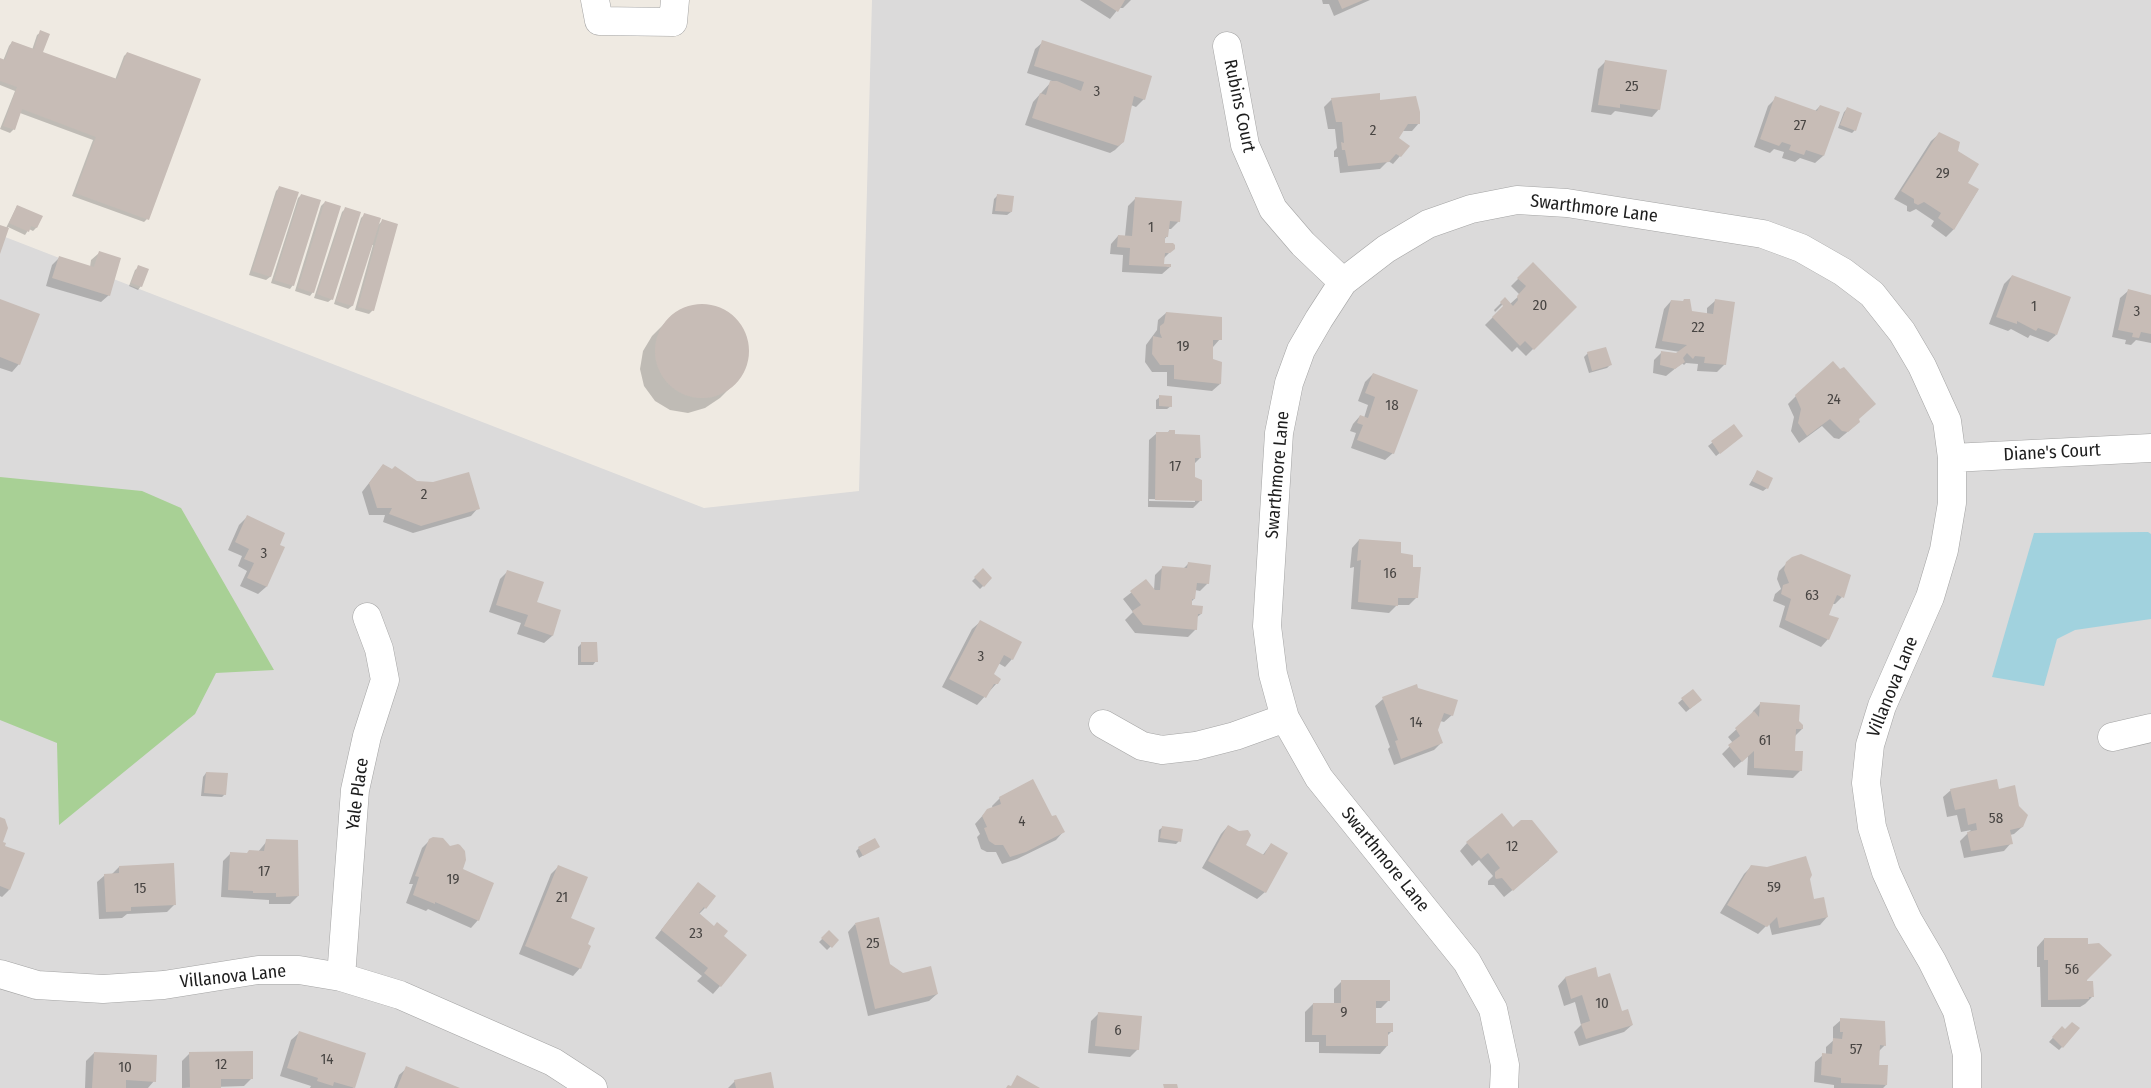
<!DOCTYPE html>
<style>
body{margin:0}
canvas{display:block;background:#efeae2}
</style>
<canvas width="2151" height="1088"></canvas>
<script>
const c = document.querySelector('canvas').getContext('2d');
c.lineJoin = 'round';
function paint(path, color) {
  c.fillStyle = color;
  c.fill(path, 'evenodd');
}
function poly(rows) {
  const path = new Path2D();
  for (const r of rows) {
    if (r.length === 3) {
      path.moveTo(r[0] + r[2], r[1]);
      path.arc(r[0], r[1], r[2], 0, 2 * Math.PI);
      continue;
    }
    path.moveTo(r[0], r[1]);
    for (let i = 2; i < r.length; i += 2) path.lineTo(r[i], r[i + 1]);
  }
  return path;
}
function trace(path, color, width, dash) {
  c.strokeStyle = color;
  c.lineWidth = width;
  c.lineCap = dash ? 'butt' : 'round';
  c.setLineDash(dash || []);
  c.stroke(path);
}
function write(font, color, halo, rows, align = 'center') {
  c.font = font + ' "Fira Sans Condensed",sans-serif';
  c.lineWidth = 4.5;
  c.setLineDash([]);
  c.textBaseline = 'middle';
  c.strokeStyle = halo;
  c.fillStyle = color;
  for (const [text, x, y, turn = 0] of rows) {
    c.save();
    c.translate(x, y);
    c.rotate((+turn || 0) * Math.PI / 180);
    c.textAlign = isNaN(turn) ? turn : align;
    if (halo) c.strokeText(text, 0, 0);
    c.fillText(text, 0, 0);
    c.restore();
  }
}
const residential = poly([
 [872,0,2151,0,2151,1088,0,1088,0,235,704,508,859,491]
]);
const forest = poly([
 [0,477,142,491,181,508,274,670,216,673,195,714,59,825,57,743,0,720]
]);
const water = poly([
 [2148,532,2151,534,2151,619,2075,630,2057,639,2044,686,1992,677,2034,533]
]);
const shadow = poly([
 [1080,0,1131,0,1123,8,1119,8,1110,19],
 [1322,0,1370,0,1334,16,1329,4,1323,4],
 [41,32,41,53,115,80,124,56,127,53,147,219,144,222,72,196,93,140,20,113,14,129,10,133,0,129,15,91,0,85,0,59,3,61,9,46,12,42,32,50,37,35],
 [1043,42,1144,99,1136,107,1131,105,1123,142,1115,150,1110,153,1025,125,1033,102,1052,81,1027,73,1035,49],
 [1605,62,1659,109,1652,117,1615,111,1611,115,1591,112,1598,69],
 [1776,98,1815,111,1820,106,1838,113,1823,156,1815,163,1800,158,1795,162,1782,158,1784,152,1774,149,1770,153,1754,147,1768,106],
 [1332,99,1379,101,1419,123,1412,131,1402,131,1398,138,1400,156,1393,164,1388,161,1380,169,1340,173,1338,157,1334,157,1334,151,1337,148,1335,129,1328,129,1324,107],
 [1847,109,1855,130,1852,133,1838,128,1844,112],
 [1939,134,1957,151,1966,184,1978,190,1953,230,1946,237,1931,226,1934,221,1916,209,1910,212,1907,211,1907,206,1894,199,1931,141],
 [280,187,297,193,270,277,266,280,249,275,276,191],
 [301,195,293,285,290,289,271,283,298,198],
 [997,196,1011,212,1007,215,992,214,994,199],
 [1135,199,1179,221,1171,229,1168,229,1167,236,1164,240,1164,244,1174,248,1163,259,1162,265,1170,267,1162,274,1122,272,1123,255,1110,254,1111,244,1118,236,1125,236,1128,206],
 [325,202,313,292,310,296,295,291,321,206],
 [17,206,41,216,36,228,33,231,29,229,25,235,8,227,0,251,0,226,6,228],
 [346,208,332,299,328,302,314,298,342,212],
 [365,214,377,226,383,220,373,310,369,314,355,310,373,245,371,245,352,306,348,309,334,304,361,218],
 [99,253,109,295,101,302,46,286,52,265,59,258,90,267,91,260],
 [1533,264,1575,307,1526,356,1517,347,1512,352,1485,325,1505,305,1503,304,1495,312,1494,310,1505,299,1510,304,1520,295,1511,286],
 [139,267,141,286,138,290,129,286,135,270],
 [2012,276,2056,335,2048,342,2030,335,2028,338,2011,329,2008,331,1989,324,2004,284],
 [2128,291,2151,296,2151,343,2136,340,2131,345,2125,344,2126,340,2112,337,2120,298],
 [0,301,19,364,12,372,0,368],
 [1671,301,1691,312,1707,315,1707,308,1715,301,1725,364,1717,372,1697,371,1698,364,1686,363,1684,365,1682,363,1666,376,1653,373,1654,360,1662,352,1677,354,1680,352,1655,348,1664,309],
 [700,305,718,308,733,317,743,331,748,348,745,366,736,382,720,398,705,408,688,413,670,410,655,401,644,386,640,369,643,351,652,336,668,320,682,309],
 [1166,313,1220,339,1213,347,1212,360,1220,384,1212,391,1167,386,1167,372,1152,372,1145,362,1146,345,1157,330,1158,320],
 [1588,353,1610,365,1607,368,1589,373,1584,357],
 [1373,374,1393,453,1385,460,1351,448,1356,433,1350,431,1353,424,1360,416,1364,418,1368,405,1358,401,1365,382],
 [1796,396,1858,419,1851,429,1839,439,1834,438,1822,426,1799,443,1791,431,1794,417,1788,404],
 [1160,397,1171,406,1167,409,1156,409,1156,400],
 [1734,426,1738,439,1716,456,1708,446],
 [1169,431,1200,458,1194,464,1193,478,1200,501,1193,508,1148,507,1149,440,1157,433,1167,433],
 [1149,499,1195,500,1195,502,1149,501],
 [383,465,416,482,478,508,471,516,413,533,383,522,385,515,369,515,362,492],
 [1757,472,1767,488,1763,491,1749,485],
 [247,517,278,546,283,548,266,587,258,594,240,586,247,571,238,566,242,556,228,550,239,525],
 [1359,540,1400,555,1417,597,1409,605,1397,605,1389,613,1351,609,1354,567,1350,568,1352,548],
 [1792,558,1842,597,1835,604,1832,604,1828,616,1828,639,1821,647,1779,627,1785,606,1773,601,1775,594,1781,589,1777,579,1779,571],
 [1188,564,1208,583,1200,591,1195,590,1194,599,1191,602,1191,606,1201,614,1196,618,1196,629,1188,637,1135,633,1125,620,1133,612,1123,599,1146,581,1154,590,1155,575,1163,567,1183,569],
 [983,570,991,578,980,589,972,581],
 [508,571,536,603,560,611,552,636,544,643,517,634,521,623,489,612,500,579],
 [980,622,1012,659,1005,667,998,663,992,675,997,683,977,705,942,687,972,629],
 [581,644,596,661,593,665,578,665,578,647],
 [1417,689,1452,715,1444,722,1440,721,1437,730,1441,743,1434,750,1394,765,1388,749,1390,747,1375,706,1383,699],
 [1693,690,1697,703,1686,712,1678,703],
 [1760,704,1798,722,1802,729,1794,737,1793,752,1801,770,1793,778,1747,775,1748,756,1734,768,1722,754,1733,743,1728,737,1752,715,1753,711],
 [206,773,225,794,222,797,201,796,203,777],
 [1951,790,2022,827,2014,834,2010,835,2011,843,2004,851,1964,858,1960,841,1971,830,1961,832,1957,815,1947,817,1943,797],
 [1000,798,1052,818,1063,832,1056,840,1017,859,1002,864,996,852,987,852,981,849,977,837,980,834,975,824,985,813,993,809,992,806],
 [0,819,1,843,9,890,2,897,0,896],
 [1228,826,1244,845,1262,856,1271,844,1265,892,1257,899,1202,868,1221,834],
 [1163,827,1179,841,1176,844,1158,842,1159,830],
 [1513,828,1549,860,1504,897,1494,885,1488,885,1488,881,1493,876,1479,860,1472,866,1460,851,1467,843],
 [430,840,461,870,478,920,471,928,428,909,426,911,406,903,413,884,409,884,422,848],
 [267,841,298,896,290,904,269,904,269,900,221,897,223,861,230,854,246,855,258,852],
 [879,846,859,858,856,851,859,848],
 [559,866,570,919,586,945,580,968,573,976,519,954,551,874],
 [1752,866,1808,879,1813,900,1827,917,1820,925,1772,935,1769,923,1758,934,1720,913,1744,874],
 [119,867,175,904,167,912,127,914,122,918,99,919,97,882,105,875,112,874],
 [698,883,705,908,698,915,722,936,720,986,713,994,697,981,702,976,655,938],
 [855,924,889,965,937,994,929,1001,868,1016,848,932],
 [829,932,837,940,827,950,819,942],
 [2044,939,2086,979,2092,997,2085,1004,2080,1007,2041,1007,2040,967,2037,967,2037,947],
 [1565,978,1597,978,1632,1025,1624,1032,1579,1046,1574,1032,1581,1025,1575,1002,1564,1006,1558,986],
 [1342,981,1388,1001,1381,1008,1375,1008,1375,1024,1392,1031,1387,1036,1387,1046,1380,1054,1319,1053,1319,1042,1305,1042,1305,1012,1313,1004,1334,1004,1334,989],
 [1098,1014,1138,1049,1130,1057,1088,1053,1091,1021],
 [1841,1020,1885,1045,1879,1051,1878,1066,1886,1085,1883,1088,1834,1088,1834,1085,1814,1082,1815,1062,1823,1055,1826,1055,1826,1047,1835,1039,1833,1039,1833,1027],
 [2062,1028,2062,1047,2059,1050,2049,1042],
 [299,1033,354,1088,310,1088,311,1086,280,1076,291,1040],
 [94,1053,154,1081,148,1088,85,1088,86,1061],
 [190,1053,252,1078,244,1086,182,1088,182,1061],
 [407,1068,457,1088,394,1088,399,1075],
 [735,1081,773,1088,728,1088]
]);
const building = poly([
 [1099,0,1125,0,1118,12],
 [1338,0,1363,0,1342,9],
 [40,30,50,34,43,52,117,79,127,52,201,79,149,220,75,193,96,137,22,109,15,130,3,126,17,87,0,81,0,58,5,60,12,41,34,49],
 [1042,40,1152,76,1145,100,1134,96,1124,142,1118,146,1032,118,1040,93,1046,95,1050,81,1057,81,1081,91,1084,82,1034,66],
 [1605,60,1667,70,1660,110,1620,104,1620,108,1598,105],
 [1380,93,1380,100,1416,96,1420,112,1420,124,1408,124,1399,138,1410,146,1401,157,1396,154,1389,162,1348,166,1345,150,1342,150,1341,142,1344,143,1342,122,1336,122,1331,98],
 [1775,96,1817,111,1820,105,1840,112,1824,156,1806,150,1804,155,1789,150,1791,145,1782,142,1779,146,1760,139],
 [1847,107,1862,113,1856,131,1840,125],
 [1939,132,1960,142,1958,151,1979,164,1968,183,1979,189,1954,230,1938,218,1941,213,1924,202,1918,205,1914,203,1914,199,1901,191],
 [279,186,299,192,271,277,252,271],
 [301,194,321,200,294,286,274,280],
 [997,194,1014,196,1012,212,995,211],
 [1135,197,1182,201,1180,222,1170,221,1168,237,1165,237,1165,243,1173,243,1175,245,1175,249,1170,253,1165,253,1164,264,1171,264,1171,267,1129,265,1130,248,1117,247,1118,235,1132,236],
 [325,201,341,206,314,293,298,288],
 [17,205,43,216,37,228,31,226,29,232,9,223],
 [345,207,361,212,333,300,317,294],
 [364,213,381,218,353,306,336,301],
 [382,219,398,224,374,311,358,307],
 [0,225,9,228,0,254],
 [99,251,121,258,110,296,52,278,59,256,94,267],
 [1533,262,1577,307,1534,350,1525,341,1520,346,1492,317,1503,306,1500,302,1505,297,1513,306,1518,300,1517,296,1526,286,1517,278],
 [138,265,149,269,142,287,131,283],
 [2012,275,2071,297,2057,335,2038,328,2036,331,2017,321,2017,324,1996,317],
 [2128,289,2151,295,2151,334,2141,332,2139,338,2132,337,2133,333,2118,330],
 [0,299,40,314,20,365,0,357],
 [1684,299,1690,299,1692,311,1713,314,1715,299,1735,302,1726,365,1704,363,1705,357,1695,356,1693,359,1687,353,1683,358,1685,362,1675,369,1660,365,1661,351,1676,353,1687,345,1662,341,1671,300,1683,301],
 [702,351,47],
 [1166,312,1222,317,1222,340,1213,340,1213,359,1222,362,1221,384,1174,379,1174,365,1160,365,1152,354,1153,336,1162,338,1160,333,1160,326,1164,323],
 [1606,347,1612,365,1592,371,1587,352],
 [1833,361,1840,369,1844,367,1876,404,1859,419,1860,422,1848,432,1842,431,1830,419,1807,436,1798,423,1801,409,1795,395],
 [1373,373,1418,390,1394,454,1357,440,1363,425,1357,423,1360,415,1368,418,1375,397,1365,393],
 [1159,395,1172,396,1172,407,1159,406],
 [1734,424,1743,436,1720,454,1711,441],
 [1169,430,1175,430,1175,434,1200,435,1201,458,1195,458,1195,477,1202,480,1202,501,1155,500,1156,432,1169,432],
 [383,464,392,469,395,466,417,481,433,482,469,472,480,509,421,526,389,514,392,508,377,508,369,483],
 [1757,470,1773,478,1768,489,1752,481],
 [247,515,285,533,280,545,285,547,267,587,247,578,254,563,244,559,249,549,235,542],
 [1359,539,1401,542,1401,553,1413,555,1413,567,1421,567,1418,598,1398,598,1398,606,1358,602,1361,560,1357,561],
 [1801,554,1851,575,1844,598,1837,595,1829,615,1839,618,1829,640,1785,620,1791,599,1781,594,1783,585,1789,583,1784,570,1786,562,1792,557],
 [1188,562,1211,565,1209,584,1197,583,1195,599,1192,599,1192,605,1203,606,1202,614,1198,614,1197,630,1143,625,1132,611,1141,605,1130,591,1146,579,1155,590,1160,590,1162,566,1187,568],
 [983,568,992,578,984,587,974,577],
 [507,570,544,582,537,602,561,610,553,636,524,626,528,615,496,605],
 [980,620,1022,642,1013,660,1004,655,994,674,1001,679,998,684,994,684,986,698,949,679],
 [581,642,597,642,598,662,581,662],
 [1417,684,1418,688,1458,700,1453,716,1444,713,1438,730,1443,743,1401,759,1395,741,1398,740,1382,697],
 [1693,689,1702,700,1690,709,1681,698],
 [1760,702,1800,705,1799,721,1803,725,1803,729,1796,729,1795,751,1803,751,1802,771,1754,768,1754,751,1742,762,1728,745,1740,736,1735,728,1754,711,1759,717],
 [206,772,228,773,226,795,204,793],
 [1033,779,1052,816,1056,815,1065,832,1026,852,1010,857,1003,845,995,845,989,841,984,828,987,827,982,816,987,809,1001,804,999,797],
 [1997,779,1999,789,2015,785,2019,806,2028,815,2023,827,2010,830,2013,844,1971,851,1967,832,1977,830,1976,823,1968,825,1965,808,1955,810,1950,789],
 [1502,813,1513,827,1521,820,1532,820,1558,852,1513,891,1502,878,1496,879,1495,877,1495,872,1500,868,1488,853,1481,859,1466,842],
 [0,817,5,819,8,828,3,842,6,843,5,846,25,853,10,890,0,886],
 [1228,825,1239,831,1248,830,1251,835,1246,845,1264,855,1271,843,1288,853,1266,893,1208,861],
 [1162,826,1183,829,1181,842,1160,838],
 [433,837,443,838,450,846,458,844,460,845,465,851,466,860,463,869,494,883,479,921,435,902,435,904,413,895,419,877,415,876,429,839],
 [875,838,880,847,863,856,858,847],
 [266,839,298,840,299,896,276,897,276,893,253,893,253,891,228,890,230,852,247,853,249,850,264,851],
 [1806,856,1812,875,1810,879,1814,899,1824,897,1828,917,1779,928,1777,917,1767,927,1727,905,1751,865,1767,867],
 [174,863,176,905,131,907,131,911,106,912,104,874,119,873,119,866],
 [558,865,588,877,571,918,595,928,588,944,591,946,581,969,525,946],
 [698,882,716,896,706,909,704,907,699,913,714,926,717,922,728,931,724,936,747,955,721,987,704,973,708,968,661,930],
 [879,917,890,964,903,973,931,966,938,994,875,1009,855,923],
 [829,930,839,940,832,948,821,938],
 [2044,938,2088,938,2088,944,2099,943,2112,955,2087,980,2087,981,2093,981,2094,997,2089,997,2089,999,2048,1000,2048,960,2044,960],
 [1596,967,1598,977,1610,973,1622,1011,1628,1009,1633,1025,1586,1039,1581,1024,1590,1021,1582,995,1571,999,1565,977],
 [1341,980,1390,980,1390,1001,1376,1001,1376,1023,1393,1023,1393,1032,1388,1032,1388,1046,1326,1046,1326,1035,1312,1035,1313,1003,1341,1003],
 [1098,1012,1142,1016,1139,1050,1095,1046],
 [1840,1018,1885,1021,1886,1046,1880,1045,1879,1065,1888,1065,1887,1085,1841,1083,1841,1078,1821,1075,1822,1053,1832,1054,1833,1038,1842,1039,1843,1032,1840,1032],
 [2072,1022,2080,1028,2063,1048,2052,1037,2062,1026,2065,1029],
 [299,1031,366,1053,355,1088,334,1082,333,1086,317,1081,318,1078,287,1068],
 [253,1051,253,1079,221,1079,221,1088,190,1088,189,1052],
 [94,1052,157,1055,156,1082,126,1080,126,1088,92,1088],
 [406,1066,460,1088,397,1088],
 [771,1072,774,1088,736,1088,734,1080],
 [1017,1075,1040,1088,1006,1088,1008,1085,1011,1086],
 [1163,1084,1177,1084,1178,1088,1164,1088]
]);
const minor = poly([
 [595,0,599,21,673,22,675,0],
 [1227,46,1245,145,1273,209,1303,244,1343,282],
 [1952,458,2151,448],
 [1103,724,1142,746,1162,750,1196,746,1235,736,1285,718],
 [2112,737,2151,728],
 [0,974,37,985,103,989,164,985,258,970,299,970,341,977,400,995,553,1062,593,1088],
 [341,977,355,790,367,736,385,680,379,649,367,617],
 [1504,1088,1505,1065,1493,1009,1467,962,1319,778,1285,718,1273,674,1267,626,1279,433,1289,383,1301,350,1319,319,1343,282,1386,249,1428,224,1471,209,1517,200,1567,203,1763,234,1801,248,1843,272,1872,294,1902,332,1922,366,1947,421,1952,458,1952,503,1944,550,1930,597,1882,706,1870,745,1866,783,1872,827,1886,872,1908,920,1932,961,1957,1011,1967,1055,1967,1088]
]);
const numberNames = [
 ["25",1632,87],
 ["3",1097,92],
 ["27",1800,126],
 ["2",1373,131],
 ["29",1943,174],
 ["1",1151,228],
 ["20",1540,306],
 ["1",2034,307],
 ["3",2137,312],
 ["22",1698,328],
 ["19",1183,347],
 ["24",1834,400],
 ["18",1392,406],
 ["17",1175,467],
 ["2",424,495],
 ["3",264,554],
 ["16",1390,574],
 ["63",1812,596],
 ["3",981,657],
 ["14",1416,723],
 ["61",1765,741],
 ["58",1996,819],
 ["4",1022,822],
 ["12",1512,847],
 ["17",264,872],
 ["19",453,880],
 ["59",1774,888],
 ["15",140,889],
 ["21",562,898],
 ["23",696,934],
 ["25",873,944],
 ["56",2072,970],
 ["10",1602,1004],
 ["9",1344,1013],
 ["6",1118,1031],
 ["57",1856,1050],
 ["14",327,1060],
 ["12",221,1065],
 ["10",125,1068]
];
const streetNames = [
 ["Rubins Court",1239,106,78],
 ["Swarthmore Lane",1594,209,7],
 ["Diane's Court",2052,453,-3],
 ["Swarthmore Lane",1278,475,-85],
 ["Villanova Lane",1893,687,-68],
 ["Yale Place",358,794,-82],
 ["Swarthmore Lane",1385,860,51],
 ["Villanova Lane",233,977,-6]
];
paint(residential, '#dbdada');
paint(forest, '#a8d095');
paint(water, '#a1d2de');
paint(shadow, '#0003');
paint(building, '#c7bcb6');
trace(minor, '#a4a4a4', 29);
trace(minor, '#fff', 28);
write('15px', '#484543', null, numberNames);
write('18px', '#1d1d1d', '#fff', streetNames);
</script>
